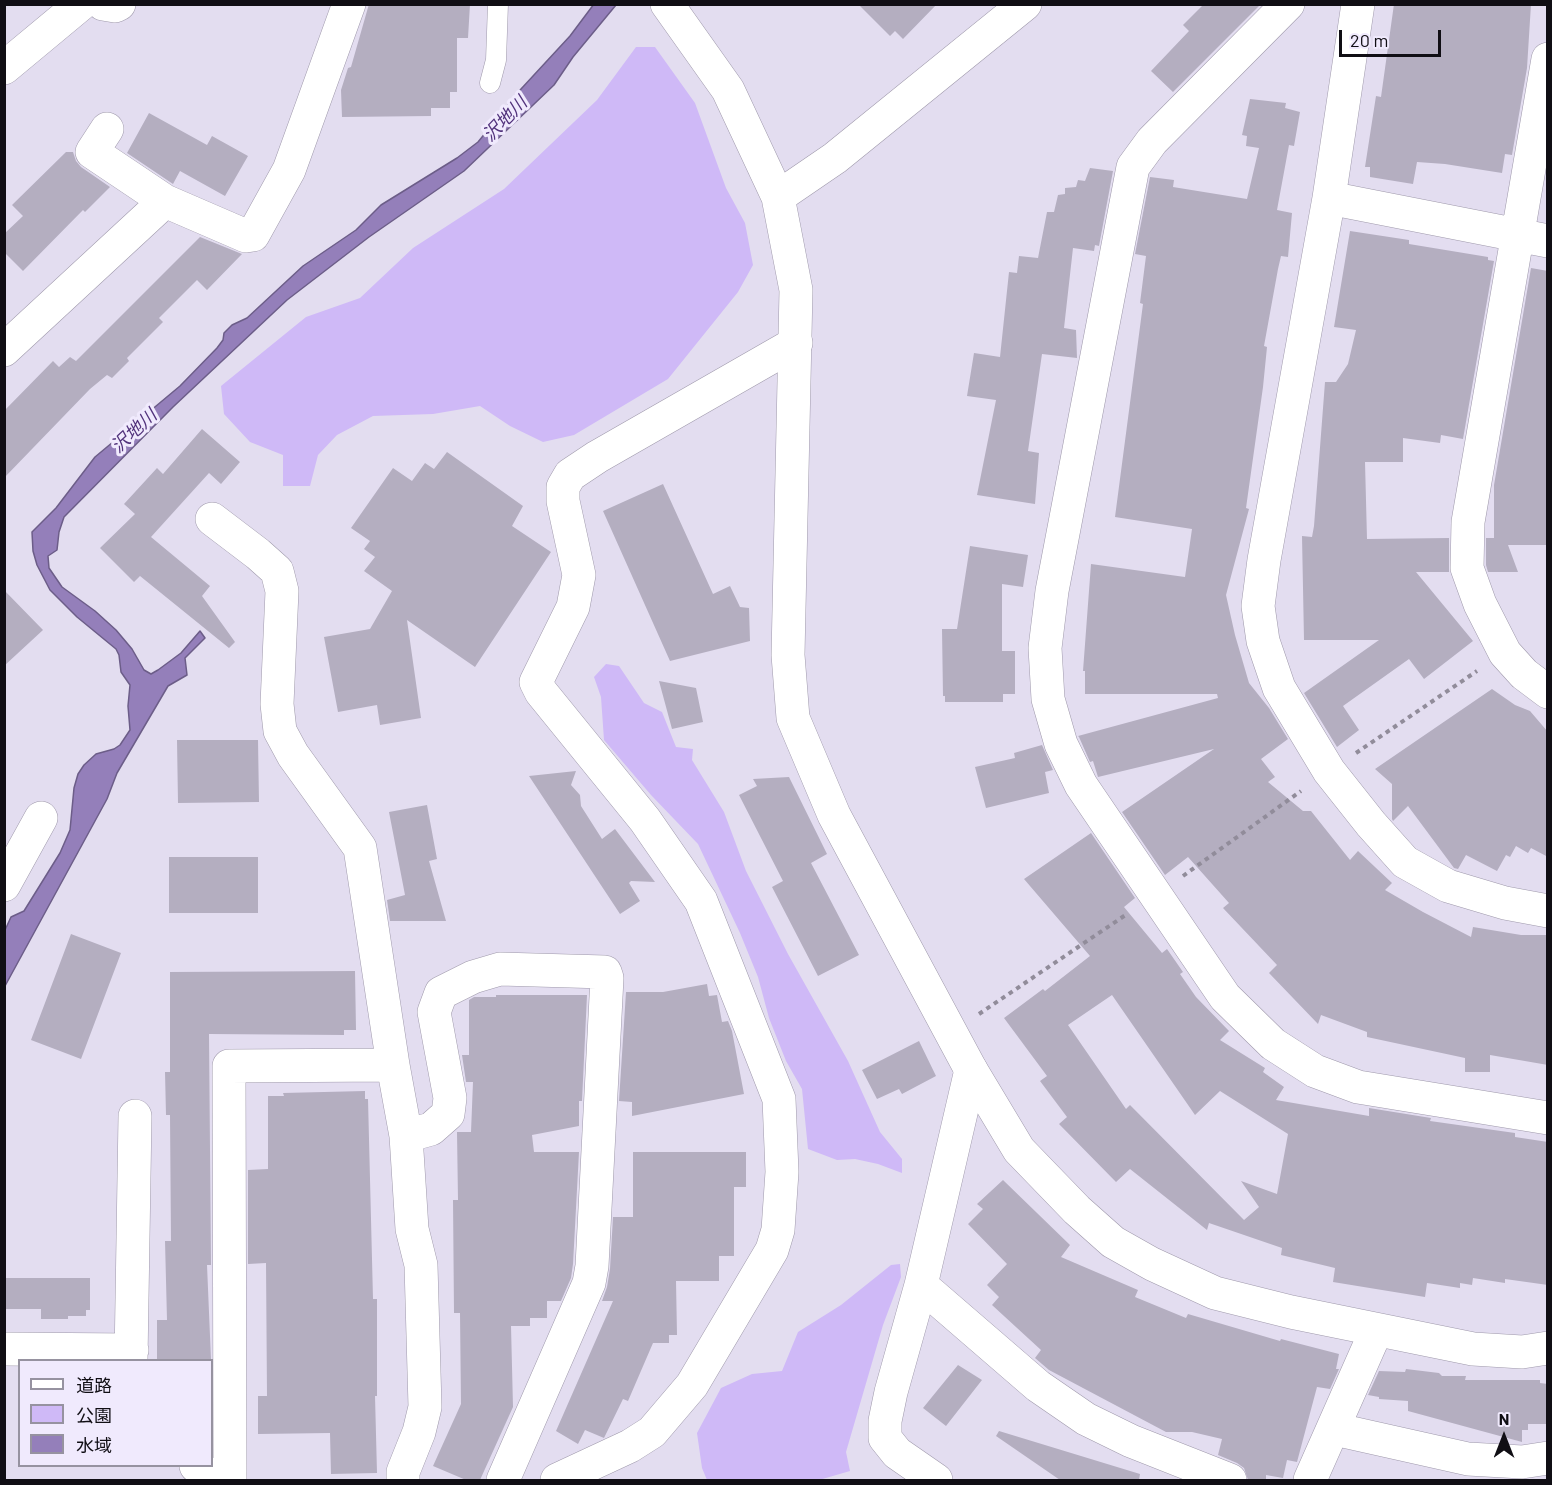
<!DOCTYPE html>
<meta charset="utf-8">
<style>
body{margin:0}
#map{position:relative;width:1552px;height:1485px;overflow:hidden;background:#e3ddf0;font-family:Barlow,"Noto Sans JP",sans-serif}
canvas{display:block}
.frame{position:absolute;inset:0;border:6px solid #100e14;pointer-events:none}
.legend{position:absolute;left:18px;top:1359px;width:195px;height:108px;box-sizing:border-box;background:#f0eafd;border:2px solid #9692a0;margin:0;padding:8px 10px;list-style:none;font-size:18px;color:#100e14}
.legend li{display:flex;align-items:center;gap:12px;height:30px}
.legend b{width:30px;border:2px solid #9692a0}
.north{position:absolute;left:1474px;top:1407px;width:60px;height:60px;-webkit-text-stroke:4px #f0eafd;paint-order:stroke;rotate:0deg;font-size:16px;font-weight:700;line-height:24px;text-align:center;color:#100e14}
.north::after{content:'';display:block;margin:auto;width:21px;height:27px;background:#100e14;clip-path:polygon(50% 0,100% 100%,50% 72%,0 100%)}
.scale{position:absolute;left:1339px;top:30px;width:102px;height:27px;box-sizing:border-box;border:3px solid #100e14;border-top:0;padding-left:8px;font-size:18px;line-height:21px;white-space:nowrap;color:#100e14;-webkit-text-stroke:4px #f0eafd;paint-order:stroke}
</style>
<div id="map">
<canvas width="1552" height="1485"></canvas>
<div class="frame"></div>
<ul class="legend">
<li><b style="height:8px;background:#fff"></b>道路</li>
<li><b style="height:16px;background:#cfb9f7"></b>公園</li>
<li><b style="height:16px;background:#947fba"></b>水域</li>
</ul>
<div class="north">N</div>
<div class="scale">20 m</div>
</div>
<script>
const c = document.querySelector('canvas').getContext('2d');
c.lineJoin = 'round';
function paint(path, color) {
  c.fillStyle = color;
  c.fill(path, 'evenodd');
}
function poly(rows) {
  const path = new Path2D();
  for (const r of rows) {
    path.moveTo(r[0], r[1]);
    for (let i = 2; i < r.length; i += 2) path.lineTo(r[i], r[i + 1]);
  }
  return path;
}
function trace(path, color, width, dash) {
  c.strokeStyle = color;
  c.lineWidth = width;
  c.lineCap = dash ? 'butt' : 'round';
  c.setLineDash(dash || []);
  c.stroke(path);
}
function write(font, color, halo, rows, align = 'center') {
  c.font = font + ' Barlow,"Noto Sans JP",sans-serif';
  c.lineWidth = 6;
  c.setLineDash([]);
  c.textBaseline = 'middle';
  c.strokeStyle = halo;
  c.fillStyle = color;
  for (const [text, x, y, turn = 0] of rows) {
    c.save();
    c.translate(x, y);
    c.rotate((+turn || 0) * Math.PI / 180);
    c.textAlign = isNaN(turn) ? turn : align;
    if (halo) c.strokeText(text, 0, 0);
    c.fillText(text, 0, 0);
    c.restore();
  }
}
const green = poly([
 [636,47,655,47,695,103,726,188,745,223,753,265,738,292,668,379,574,435,543,442,510,426,480,406,433,414,373,416,337,435,318,455,310,486,283,486,283,455,250,442,224,414,221,386,306,317,360,298,413,248,504,189,597,100],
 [606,664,619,666,644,703,662,712,676,747,693,749,692,760,724,812,746,871,788,954,848,1061,880,1132,902,1159,902,1173,878,1164,855,1159,837,1160,808,1149,802,1089,786,1061,769,1018,758,977,740,933,698,844,651,795,604,740,601,697,594,677],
 [900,1264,901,1277,883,1325,846,1452,850,1471,819,1480,707,1480,702,1468,697,1433,721,1388,752,1374,782,1371,798,1332,841,1305,891,1265]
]);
const water = poly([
 [594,4,616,5,573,57,554,85,464,171,369,237,287,300,173,407,64,517,59,532,57,550,48,556,49,568,62,587,95,611,116,630,132,649,144,670,151,674,158,670,181,653,200,631,205,638,185,658,187,675,168,686,117,773,107,799,5,986,5,930,11,917,24,911,60,853,70,830,74,788,78,774,84,765,96,754,114,749,120,745,130,730,128,706,130,685,121,672,119,655,116,649,77,617,50,590,37,565,33,551,32,532,56,508,95,457,180,386,217,348,223,340,224,333,232,325,247,318,303,266,356,230,381,205,457,158,478,142,521,89,570,36,594,4]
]);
const building = poly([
 [369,4,470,4,468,38,457,38,457,92,450,92,450,108,431,108,431,116,342,117,341,90,348,68,351,67],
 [858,4,937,4,903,39,895,31,890,36],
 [1204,4,1261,4,1173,92,1151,71,1189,31,1183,25],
 [1394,4,1531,4,1527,68,1512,155,1505,154,1502,173,1445,164,1417,162,1413,184,1370,177,1370,167,1365,167,1376,96,1381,97],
 [1250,99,1286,103,1285,108,1300,112,1294,146,1289,145,1277,210,1292,213,1288,257,1281,256,1278,269,1264,346,1267,347,1263,387,1246,508,1249,509,1226,595,1235,635,1249,683,1269,708,1288,739,1261,759,1275,777,1268,782,1303,811,1311,811,1350,860,1358,851,1392,883,1385,890,1423,912,1471,937,1473,927,1521,935,1548,935,1548,1065,1490,1055,1490,1072,1465,1072,1465,1058,1367,1037,1367,1032,1321,1015,1318,1024,1269,973,1277,965,1223,908,1229,903,1188,857,1165,875,1122,812,1214,749,1098,777,1093,761,1090,762,1079,737,1078,736,1218,698,1217,694,1085,694,1085,671,1083,671,1091,564,1185,577,1192,529,1115,517,1143,304,1140,303,1146,256,1135,254,1150,177,1174,180,1173,187,1247,199,1259,148,1246,146,1247,136,1242,135],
 [149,113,207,145,212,136,248,156,225,196,180,171,173,184,127,153],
 [66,152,73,152,76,161,81,167,110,187,85,212,83,210,23,271,4,252,4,234,23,216,12,205],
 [1090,168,1113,171,1099,246,1095,245,1094,251,1073,248,1064,328,1076,330,1077,358,1042,354,1028,451,1039,453,1035,504,977,495,996,400,967,396,974,353,1000,357,1009,272,1017,273,1019,256,1038,258,1047,212,1054,212,1058,195,1065,194,1065,188,1076,187,1078,180,1085,181],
 [1350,231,1409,240,1409,244,1488,257,1488,260,1494,261,1463,439,1441,435,1440,443,1403,438,1403,462,1365,462,1367,539,1449,538,1449,572,1416,572,1473,641,1424,679,1409,659,1343,706,1359,730,1337,747,1304,693,1379,640,1304,640,1302,536,1312,537,1314,526,1325,382,1336,382,1348,364,1356,330,1334,327],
 [200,237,242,254,207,290,197,280,159,318,163,322,127,358,129,361,112,378,107,375,90,389,4,478,4,411,53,361,59,367,70,357,76,361],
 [1531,268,1548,271,1548,545,1508,545,1518,572,1488,572,1486,565,1486,538,1494,538,1494,485],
 [202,429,240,462,221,484,209,473,151,537,210,586,202,596,235,642,229,648,140,576,134,582,100,548,135,514,124,504,157,468,163,474],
 [447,452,523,506,512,526,551,552,475,667,407,620,421,718,380,725,377,705,338,712,324,637,370,629,392,591,364,571,375,557,364,549,370,541,351,528,393,468,412,481,425,463,434,469],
 [663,484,713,594,730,586,740,607,749,608,750,641,670,661,603,511],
 [970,546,1028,555,1023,587,1002,584,1002,651,1015,651,1015,694,1003,694,1003,702,945,702,945,696,943,696,942,629,957,629],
 [4,590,43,630,4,666],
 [659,681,696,688,703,722,672,729],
 [1492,689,1515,705,1530,711,1548,732,1548,857,1531,848,1528,853,1516,846,1510,857,1506,855,1497,871,1466,855,1458,869,1454,868,1408,806,1393,821,1392,819,1392,784,1375,769],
 [177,740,258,740,259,802,178,803],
 [1042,745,1053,770,1045,772,1049,793,986,808,975,767,1015,758,1014,753],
 [576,771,571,785,580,795,581,806,602,839,615,829,655,882,631,881,629,883,640,901,620,914,529,776],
 [789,777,827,854,811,863,859,955,818,976,772,887,783,881,739,795,757,786,753,779],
 [427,805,437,859,429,861,446,921,390,921,387,900,405,895,389,812],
 [1091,833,1135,898,1124,907,1162,953,1167,949,1183,972,1180,974,1196,997,1229,1031,1220,1040,1265,1068,1263,1072,1284,1087,1276,1100,1369,1116,1369,1108,1431,1118,1430,1121,1515,1133,1515,1137,1548,1142,1548,1285,1505,1279,1505,1283,1473,1278,1472,1285,1460,1283,1460,1288,1427,1283,1425,1297,1333,1282,1335,1268,1281,1255,1282,1248,1209,1223,1207,1230,1130,1169,1116,1182,1059,1124,1067,1117,1040,1081,1047,1076,1004,1018,1043,989,1045,991,1090,956,1024,879],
 [1112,995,1195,1115,1220,1091,1288,1134,1277,1194,1241,1181,1259,1207,1244,1220,1130,1105,1126,1109,1068,1025],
 [169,857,258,857,258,913,169,913],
 [71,934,121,953,81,1059,31,1040],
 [355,971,356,1030,344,1030,344,1035,209,1034,211,1265,207,1265,211,1360,157,1360,157,1320,167,1320,165,1241,171,1241,170,1115,166,1115,165,1072,170,1072,170,972],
 [707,984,709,996,717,995,722,1022,728,1021,732,1031,744,1094,632,1116,632,1102,619,1101,626,992,663,992],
 [496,995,587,995,582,1101,579,1101,579,1126,532,1135,534,1152,579,1152,573,1264,571,1278,561,1301,547,1301,547,1318,530,1318,530,1326,511,1326,513,1407,480,1480,466,1480,433,1466,461,1404,460,1313,454,1313,453,1200,458,1200,457,1132,471,1132,473,1082,466,1082,462,1055,469,1055,469,1000,474,997,496,997],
 [919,1041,936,1076,902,1094,899,1089,877,1099,862,1070],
 [365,1091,365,1099,368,1099,373,1299,377,1299,377,1396,375,1396,377,1473,331,1474,330,1433,258,1434,258,1396,267,1396,266,1263,248,1264,248,1170,268,1169,268,1096,284,1096,283,1093],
 [633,1152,746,1152,746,1187,734,1187,734,1256,719,1256,719,1281,676,1281,677,1335,669,1335,669,1343,653,1343,628,1401,623,1399,604,1438,585,1430,578,1444,556,1431,613,1301,602,1301,607,1287,610,1269,613,1217,633,1217],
 [1003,1180,1070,1245,1061,1257,1138,1290,1135,1297,1186,1318,1188,1314,1280,1341,1281,1339,1339,1354,1336,1369,1339,1369,1330,1389,1317,1387,1297,1462,1287,1460,1283,1478,1266,1475,1266,1480,1248,1480,1244,1468,1237,1463,1218,1455,1222,1439,1192,1432,1166,1432,1049,1370,1035,1358,1041,1350,992,1305,999,1297,987,1285,1007,1264,968,1224,983,1209,977,1204],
 [4,1278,90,1278,90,1310,86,1310,86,1316,68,1316,68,1319,41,1319,41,1309,4,1309],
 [958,1365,982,1380,946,1426,923,1408],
 [1406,1369,1439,1373,1442,1376,1466,1376,1465,1380,1540,1380,1540,1383,1548,1384,1548,1424,1528,1424,1528,1430,1522,1430,1522,1442,1408,1411,1408,1401,1379,1399,1379,1397,1368,1395,1379,1371,1405,1372],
 [999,1431,1140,1474,1139,1480,1060,1480,996,1436]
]);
const path = poly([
 [1356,753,1477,671],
 [1183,876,1301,791],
 [979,1014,1127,914]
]);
const service = poly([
 [490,83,496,60,498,4]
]);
const minor = poly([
 [103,4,115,6,119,4],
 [1288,4,1152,141,1133,167,1052,591,1045,648,1048,699,1061,744,1081,785,1225,997,1273,1044,1315,1071,1358,1087,1548,1118],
 [1358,4,1329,198,1264,560,1258,606,1263,641,1279,688,1329,771,1371,824,1405,862,1448,886,1505,903,1548,911],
 [1548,59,1468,522,1467,568,1480,604,1505,653,1524,674,1548,692],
 [1329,198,1548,241],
 [165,201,246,236,253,235,289,170,349,4],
 [4,350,165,201,92,152,107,129],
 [212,519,258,554,277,571,282,591,277,704,280,731,293,755,360,848,393,1065,406,1136,412,1229,421,1265,425,1407,419,1432,403,1472,403,1480],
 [4,885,41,818],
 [406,1136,431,1129,448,1114,450,1098,434,1012,441,993,473,977,500,969,605,972,607,978,592,1266,589,1283,503,1480],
 [921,1285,1038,1386,1086,1419,1131,1441,1230,1480],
 [4,1349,132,1350],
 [131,1360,135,1116],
 [1334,1429,1468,1459,1522,1462,1548,1458],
 [196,1466,216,1480],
 [230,1480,229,1066,393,1065],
 [557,1480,630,1446,652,1432,692,1385,772,1250,778,1230,782,1172,779,1099,701,901,645,820,541,692,536,682,573,607,579,575,563,501,563,487,570,475,597,457,796,343],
 [936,1480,897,1453,885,1438,885,1421,891,1392,921,1285,971,1070],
 [1310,1480,1376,1331]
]);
const tertiary = poly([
 [667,4,728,90,778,197,796,290,788,655,793,718,834,815,971,1070,1019,1150,1077,1210,1113,1242,1152,1264,1215,1293,1291,1312,1473,1349,1522,1352,1548,1348],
 [4,68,81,4],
 [778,197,835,158,1025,4]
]);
const waterNames = [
 ["沢地川",505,119,-46],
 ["沢地川",134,431,-43]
];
paint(green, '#cfb9f7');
paint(water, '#947fba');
trace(water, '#6c5d88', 1.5);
paint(building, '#b4aec0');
trace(service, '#9f99ab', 21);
trace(minor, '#9f99ab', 34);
trace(tertiary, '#9f99ab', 34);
trace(path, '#918c9a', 4, [4.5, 4.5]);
trace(service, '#fff', 20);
trace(minor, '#fff', 33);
trace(tertiary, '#fff', 33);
write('italic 18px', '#52337c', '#f0eafd', waterNames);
</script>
